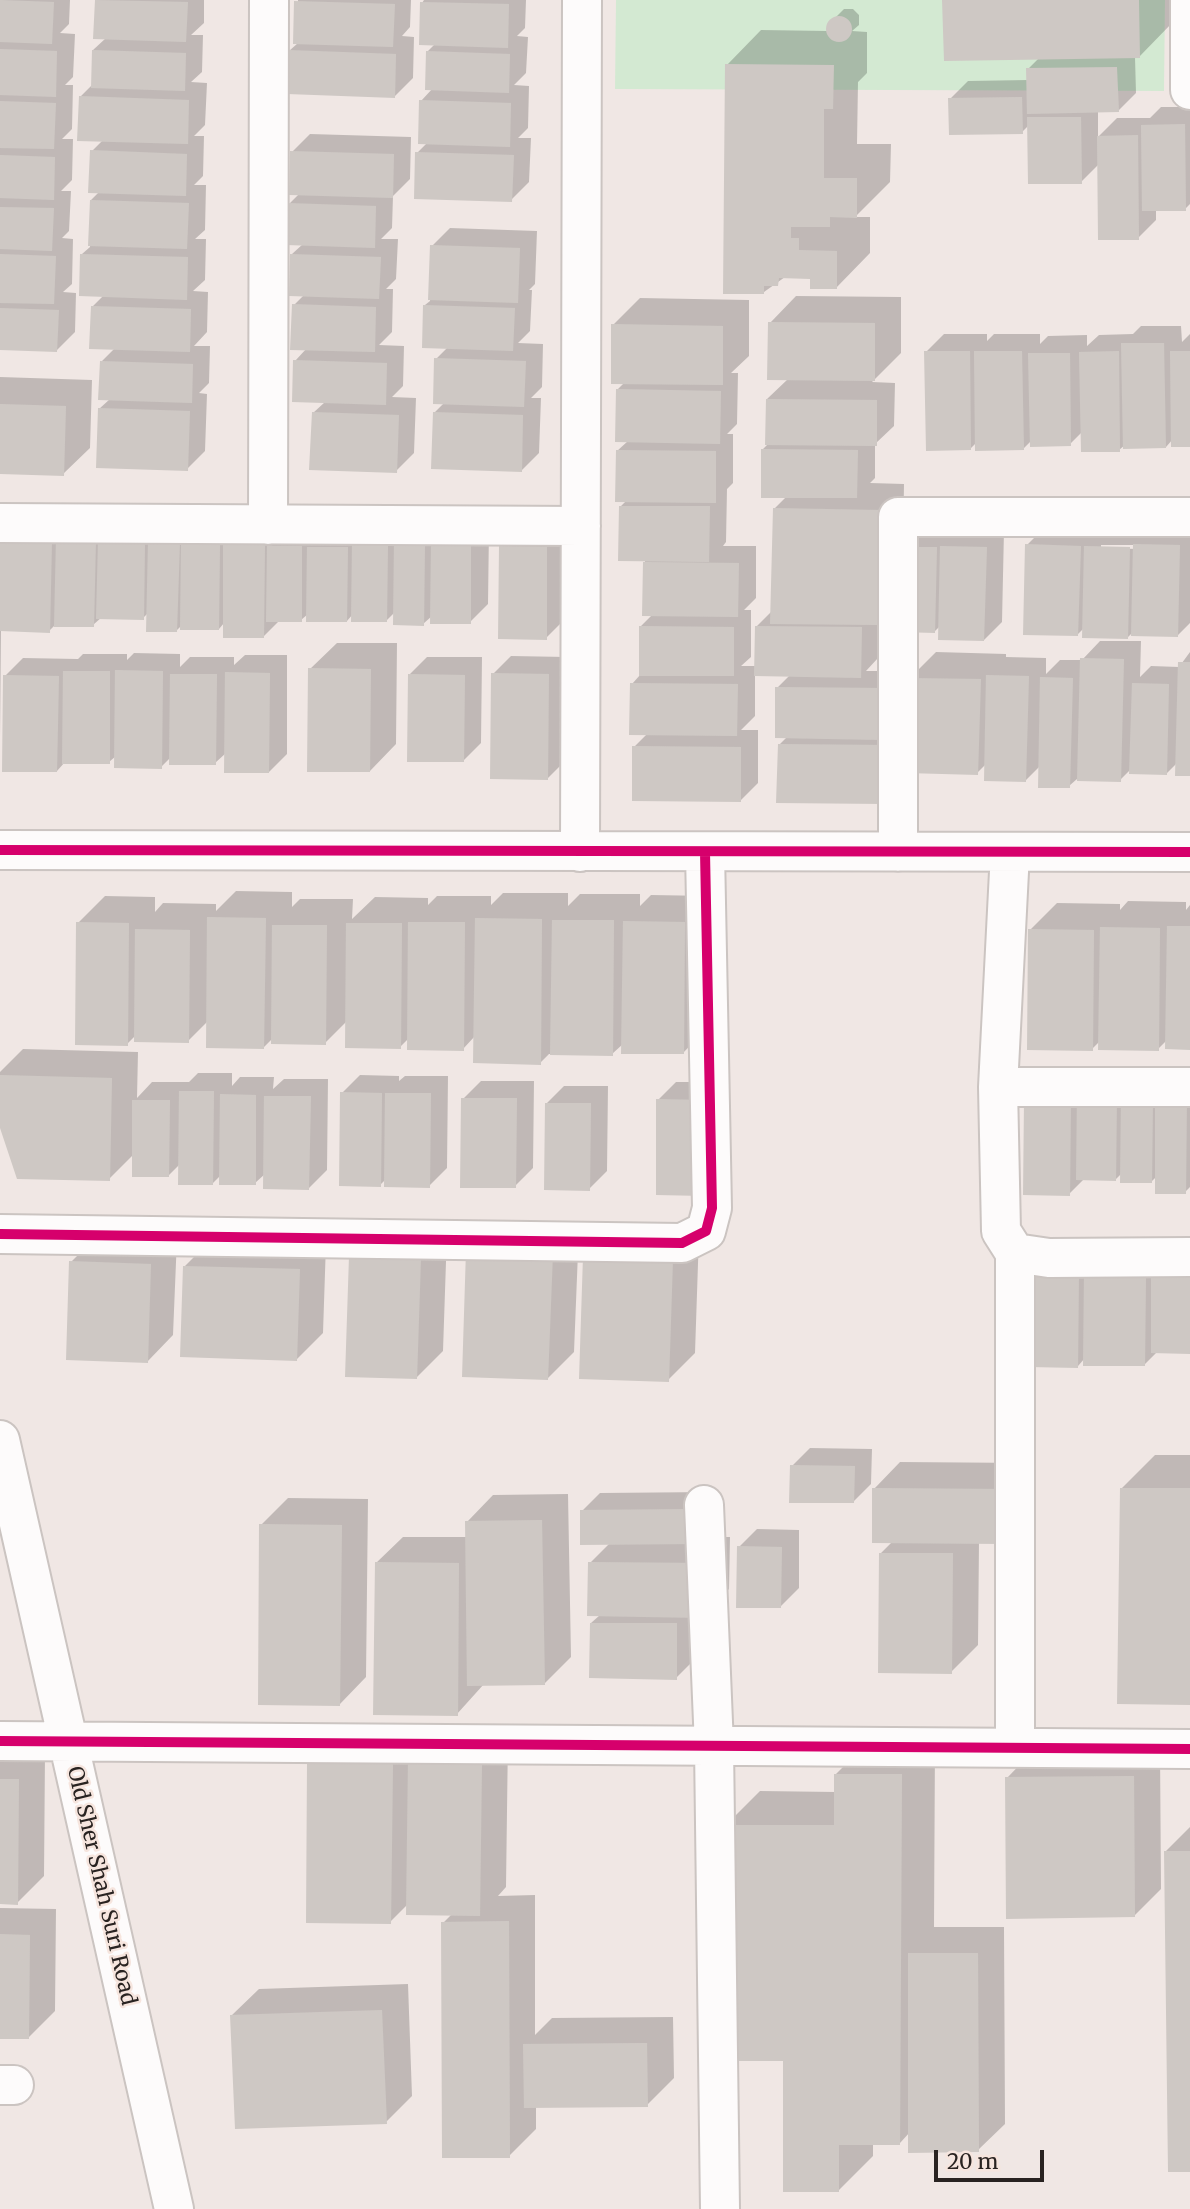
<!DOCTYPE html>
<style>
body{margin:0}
#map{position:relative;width:1190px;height:2209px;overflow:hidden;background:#f0e7e4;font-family:Merriweather,serif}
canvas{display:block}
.scale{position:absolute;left:934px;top:2150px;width:110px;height:32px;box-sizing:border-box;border:4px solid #292321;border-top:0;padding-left:9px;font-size:21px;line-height:24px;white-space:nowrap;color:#292321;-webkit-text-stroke:5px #f6e5de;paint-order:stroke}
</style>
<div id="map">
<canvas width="1190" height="2209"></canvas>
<div class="scale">20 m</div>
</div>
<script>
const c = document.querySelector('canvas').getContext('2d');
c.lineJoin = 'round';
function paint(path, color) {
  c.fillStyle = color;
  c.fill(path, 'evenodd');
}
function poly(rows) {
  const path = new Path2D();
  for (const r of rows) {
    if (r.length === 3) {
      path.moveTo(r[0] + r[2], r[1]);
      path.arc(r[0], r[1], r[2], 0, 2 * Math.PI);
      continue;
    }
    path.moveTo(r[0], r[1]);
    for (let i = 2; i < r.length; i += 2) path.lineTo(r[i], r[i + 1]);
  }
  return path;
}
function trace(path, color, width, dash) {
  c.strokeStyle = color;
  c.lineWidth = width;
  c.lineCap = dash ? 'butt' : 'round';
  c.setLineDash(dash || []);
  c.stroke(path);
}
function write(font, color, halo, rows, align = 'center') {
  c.font = font + ' Merriweather,serif';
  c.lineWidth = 5;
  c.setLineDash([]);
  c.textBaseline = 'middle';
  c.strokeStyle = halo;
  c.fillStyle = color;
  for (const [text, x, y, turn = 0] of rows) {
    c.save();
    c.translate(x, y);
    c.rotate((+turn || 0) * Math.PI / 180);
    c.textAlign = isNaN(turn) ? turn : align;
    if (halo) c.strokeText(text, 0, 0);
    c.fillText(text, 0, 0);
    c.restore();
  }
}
const green = poly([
 [616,0,1165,0,1164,91,615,89]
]);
const shadow = poly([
 [0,0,70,0,69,24,60,33,75,34,73,77,65,85,73,85,72,129,62,139,73,139,72,180,61,191,71,191,69,231,62,238,73,239,72,284,63,292,76,293,75,332,57,350,0,348],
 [97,0,204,0,204,23,191,35,203,35,202,72,191,82,207,83,205,125,194,136,204,136,203,176,194,185,206,185,205,230,195,239,206,239,205,280,193,291,208,292,207,332,194,346,210,346,209,383,199,393,207,394,205,451,187,469,99,409,110,399,102,361,115,348,92,307,104,295,82,254,90,247,91,200,100,191,92,151,103,140,80,97,92,85,93,50,106,38],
 [298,0,411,0,410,27,402,36,414,37,413,78,395,96,289,51,298,43],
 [424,0,526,0,525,28,517,36,528,37,526,73,514,85,529,86,528,128,518,138,531,138,529,182,511,200,417,153,427,143,421,101,433,88,427,52,435,44,422,3],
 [944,0,1173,0,1173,22,1139,57,1135,57,1136,93,1118,111,1098,111,1098,137,1117,118,1150,118,1161,107,1190,107,1190,204,1185,209,1156,209,1156,220,1138,238,1099,164,1081,182,1029,125,1022,132,950,99,968,81,1028,80,1028,69,1039,58],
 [844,9,853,9,859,15,859,25,852,31,867,32,867,73,858,82,857,144,891,144,890,182,855,217,870,217,870,253,836,288,811,277,785,277,764,292,727,65,761,30,828,31,828,25],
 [310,134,411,137,410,179,393,196,392,228,381,239,398,239,396,279,386,289,393,289,392,332,379,345,404,346,403,386,392,397,416,398,414,453,396,471,313,413,325,402,295,361,307,348,294,305,304,295,292,254,303,244,289,204,300,193,292,152],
 [450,228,537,231,535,284,529,290,532,290,530,331,518,343,543,344,542,387,531,398,541,398,539,453,521,471,434,413,445,402,436,359,448,347,425,305,430,301,432,246],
 [796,296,901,297,901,353,872,382,895,383,894,426,875,444,875,478,870,483,904,484,903,547,921,529,1004,530,1002,622,984,640,940,626,934,632,879,621,878,658,866,671,900,671,910,678,936,652,1006,654,1006,657,1046,658,1046,674,1060,660,1082,660,1100,641,1141,641,1140,677,1151,666,1179,667,1190,652,1190,775,1177,763,1166,774,1131,769,1120,780,1077,779,1069,786,1040,766,1026,780,986,764,977,773,779,745,787,737,777,688,790,675,755,675,755,716,741,730,758,730,758,783,740,801,634,747,647,734,632,684,640,675,640,627,652,615,644,614,645,559,621,506,627,500,617,451,628,441,617,390,625,382,613,325,640,298,749,300,749,356,731,373,738,373,737,424,727,434,733,434,733,483,727,489,726,542,723,546,756,546,756,598,744,610,751,610,751,657,741,666,756,666,756,627,772,611,774,509,787,496,762,450,767,445,767,399,788,379,770,323],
 [1141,326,1181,326,1182,342,1190,334,1190,445,1173,439,1166,447,1125,445,1119,450,1082,432,1070,444,1032,440,1023,449,977,442,970,449,926,352,944,334,987,334,987,341,994,334,1040,334,1040,344,1048,336,1087,335,1087,346,1099,335,1133,334],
 [0,377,92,380,90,448,63,474,0,472],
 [0,516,489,528,488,604,470,622,432,616,423,624,394,613,386,621,353,614,347,621,308,614,301,620,280,620,263,637,224,623,219,629,182,625,177,630,148,613,143,618,102,617,93,625,55,625,49,631,1,630,0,738],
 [154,540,154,544,115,543],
 [1045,527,1190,527,1190,623,1178,635,1131,634,1128,637,1084,628,1078,634,1027,545],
 [1101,545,1139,545,1139,549,1101,548],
 [519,529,565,529,564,620,546,638,501,547],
 [337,643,397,643,396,744,370,771,310,669],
 [134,653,180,654,180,667,190,657,234,657,234,665,245,655,287,655,287,754,269,772,226,753,215,763,171,757,161,767,116,756,109,762,65,762,57,771,5,676,23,658,78,659,83,654,127,654,127,660],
 [511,656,567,657,566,760,548,778,493,674],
 [427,657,482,657,481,743,463,761,409,675],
 [236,891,292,892,292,907,300,899,353,899,352,919,375,897,428,898,428,905,437,896,491,896,491,905,503,893,568,893,568,906,580,894,640,894,640,906,651,895,710,896,709,1026,683,1053,623,1044,612,1054,549,1054,540,1063,475,1036,463,1049,409,1038,400,1047,347,1021,325,1043,273,1038,264,1047,208,1021,188,1041,136,1035,127,1044,78,923,105,896,155,897,155,912,163,903,216,904,216,911],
 [1128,901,1186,902,1186,910,1190,905,1190,1048,1167,1040,1158,1049,1100,1041,1092,1049,1030,930,1057,903,1120,904,1120,910],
 [23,1049,138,1052,137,1098,152,1082,189,1082,198,1073,232,1073,232,1086,240,1077,274,1077,273,1089,284,1079,328,1079,327,1170,309,1188,265,1174,255,1183,221,1175,213,1183,180,1164,169,1175,134,1154,109,1179,0,1122,0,1072],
 [360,1075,399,1076,399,1081,405,1076,448,1076,447,1168,429,1186,386,1179,380,1185,342,1093],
 [1190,1078,1190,1187,1185,1192,1157,1176,1151,1182,1122,1173,1116,1179,1084,1179,1069,1194,1025,1100],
 [481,1081,534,1081,533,1168,515,1186,463,1099],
 [676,1082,722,1082,721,1176,658,1100],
 [564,1086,608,1086,607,1171,589,1189,546,1104],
 [579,1227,574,1352,548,1378,468,1251],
 [447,1232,443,1351,416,1378,351,1257],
 [699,1234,695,1353,668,1380,585,1257],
 [97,1236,177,1238,173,1335,147,1362,71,1262],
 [211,1240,326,1243,323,1333,296,1360,185,1266],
 [1190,1260,1190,1352,1157,1352,1144,1365,1085,1358,1078,1366,1031,1273],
 [810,1448,872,1449,871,1484,853,1502,792,1466],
 [1155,1455,1190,1455,1190,1703,1121,1489],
 [900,1462,1029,1463,979,1542,978,1645,951,1672,881,1553,893,1541,874,1489],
 [710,1492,697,1537,730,1537,729,1589,702,1616,694,1660,676,1678,591,1623,600,1615,590,1563,610,1543,582,1511,600,1493],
 [568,1494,571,1657,544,1684,484,1684,457,1714,376,1563,403,1537,467,1537,467,1522,493,1495],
 [288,1498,368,1499,366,1677,340,1704,261,1525],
 [757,1529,799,1530,799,1588,781,1606,739,1547],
 [508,1736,506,1887,498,1896,535,1895,535,2035,552,2018,673,2017,674,2078,647,2105,536,2106,536,2129,509,2156,443,1923,452,1914,408,1904,390,1922,309,1764,336,1737],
 [870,1740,935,1741,934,1927,1004,1927,1005,2124,978,2150,910,2132,900,2143,873,2143,873,2156,839,2190,785,2060,726,1825,760,1791,836,1792,836,1774],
 [1160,1750,1161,1889,1134,1916,1007,1778,1033,1751],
 [0,1753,45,1753,44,1876,17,1903,0,1903],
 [1190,1827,1190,2170,1165,1852],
 [0,1908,56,1909,55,2011,29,2037,0,2037],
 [408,1984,412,2096,386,2122,232,2015,259,1989]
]);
const building = poly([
 [0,0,54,2,52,44,0,42],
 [95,0,188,2,186,42,93,39],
 [942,0,1139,0,1140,58,944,61],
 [294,1,395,4,393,47,293,44],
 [420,2,509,4,508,48,419,45],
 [839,29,13],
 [0,49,57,51,56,97,0,95],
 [92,50,186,53,185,91,91,88],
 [288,50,396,54,395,98,287,94],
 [426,51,510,54,509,93,425,90],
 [725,64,834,65,833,109,824,109,824,178,857,178,857,218,830,217,830,227,791,227,791,238,799,238,799,250,837,251,837,289,810,289,810,279,779,278,778,286,764,286,764,294,723,294],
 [1117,67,1119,112,1027,114,1026,68],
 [79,96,189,100,188,144,77,141],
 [1022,97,1023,134,949,135,948,98],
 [419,100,511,103,510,147,418,144],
 [0,101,56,103,54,149,0,148],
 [1027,117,1081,117,1082,184,1028,184],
 [1185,124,1186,211,1142,211,1141,125],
 [1138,135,1139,240,1098,240,1097,136],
 [90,150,187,154,186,196,88,193],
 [290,151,394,154,393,198,289,195],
 [415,152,514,155,512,202,414,199],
 [0,155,55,157,54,200,0,198],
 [90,200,189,203,187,249,88,246],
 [287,203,376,206,375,248,286,245],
 [0,207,54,208,52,251,0,249],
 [430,245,520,248,518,303,428,300],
 [0,254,56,256,54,304,0,303],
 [80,254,188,257,187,300,79,296],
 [290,254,381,257,379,299,289,296],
 [292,304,376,307,375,352,290,350],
 [423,305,515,308,513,351,422,348],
 [91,306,191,309,190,352,89,349],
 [0,308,59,310,57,352,0,350],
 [768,322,875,323,875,381,767,380],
 [611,324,723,326,723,385,611,384],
 [1121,343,1164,343,1166,448,1123,449],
 [924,351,970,351,971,450,926,451],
 [974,351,1022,351,1024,450,975,451],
 [1119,351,1120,452,1081,452,1079,352],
 [1170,351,1190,351,1190,447,1171,447],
 [1028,353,1070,353,1071,446,1030,447],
 [434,358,526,361,524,407,433,404],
 [293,360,387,363,386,405,292,402],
 [100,361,193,364,192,403,98,400],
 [616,389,721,391,720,444,615,442],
 [766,399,877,400,877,446,765,445],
 [0,404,66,406,64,476,0,474],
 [98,408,190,411,188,471,96,468],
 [312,412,399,415,397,473,309,470],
 [433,412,523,415,522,472,431,469],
 [761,449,858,450,857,498,761,498],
 [616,450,716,451,716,503,615,502],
 [619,506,710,506,709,562,618,561],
 [773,508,879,510,877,625,770,624],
 [0,539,52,540,50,633,0,631],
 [56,539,96,539,94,627,54,627],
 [98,541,145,542,144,620,96,619],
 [148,542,180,542,177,632,146,632],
 [394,542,425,543,424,626,393,625],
 [181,544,220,544,219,630,180,630],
 [223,544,265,544,264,638,223,638],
 [352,544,388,544,387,622,351,622],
 [1025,544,1081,546,1078,636,1023,635],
 [1133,544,1180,545,1178,637,1131,636],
 [431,545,471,545,471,624,430,624],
 [267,546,302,546,302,622,266,622],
 [499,546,547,547,547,640,498,639],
 [940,546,987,547,984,641,938,640],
 [1084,546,1130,547,1128,639,1082,638],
 [307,547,348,547,347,622,306,622],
 [901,547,937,547,935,633,899,632],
 [643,562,739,563,738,617,642,616],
 [639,626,734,627,734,676,639,676],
 [755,626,862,627,861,678,754,676],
 [1080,658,1124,659,1121,782,1077,781],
 [1178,662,1190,662,1190,776,1175,776],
 [308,668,371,669,370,772,307,772],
 [115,670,163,671,162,769,114,768],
 [63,671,110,671,110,764,62,764],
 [225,672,270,673,269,773,224,773],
 [491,673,549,674,548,780,490,779],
 [170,674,217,674,216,765,169,765],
 [408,674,465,675,464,762,407,762],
 [3,675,59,676,57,772,2,772],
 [986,675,1029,676,1026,782,984,781],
 [1040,677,1073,678,1070,788,1038,788],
 [908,678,981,679,978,775,906,773],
 [630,683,738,684,737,736,629,735],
 [1132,683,1169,684,1167,775,1129,774],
 [775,687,882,688,882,740,775,738],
 [778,744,884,745,884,804,776,803],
 [632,746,741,747,741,802,632,801],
 [207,917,266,918,264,1049,206,1048],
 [475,918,542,919,541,1065,473,1063],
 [552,920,614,920,613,1056,550,1055],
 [623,921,685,922,684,1054,621,1054],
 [76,922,129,923,128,1046,75,1045],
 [408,922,465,922,464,1051,407,1050],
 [346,923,402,923,401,1049,345,1048],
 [272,925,327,925,326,1045,271,1044],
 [1167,926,1190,926,1190,1050,1165,1049],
 [1100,927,1160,928,1159,1051,1098,1050],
 [135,929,190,930,189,1043,134,1042],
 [1028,929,1094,930,1093,1051,1027,1050],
 [0,1075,112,1078,110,1181,17,1179,0,1128],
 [179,1091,214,1091,213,1185,178,1185],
 [340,1092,382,1093,381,1187,339,1186],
 [385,1093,431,1093,430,1188,384,1187],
 [220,1094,256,1095,256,1185,219,1185],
 [1077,1094,1117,1094,1116,1181,1076,1180],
 [1155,1095,1187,1095,1186,1194,1155,1194],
 [264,1096,311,1096,309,1190,263,1189],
 [461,1098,517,1098,516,1188,460,1188],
 [656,1099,705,1100,704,1196,656,1195],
 [1121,1099,1153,1099,1152,1183,1120,1183],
 [132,1100,170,1100,169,1177,132,1177],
 [1024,1100,1071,1100,1070,1196,1023,1195],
 [545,1103,591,1103,590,1191,544,1190],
 [466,1250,553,1253,548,1380,462,1377],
 [349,1256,421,1258,417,1379,345,1377],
 [583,1256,673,1259,669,1382,579,1379],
 [69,1261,151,1264,148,1363,66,1360],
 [183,1266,300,1269,297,1361,180,1357],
 [1029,1272,1079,1272,1078,1368,1029,1367],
 [1084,1275,1146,1276,1145,1366,1083,1366],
 [1151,1277,1190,1277,1190,1354,1151,1353],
 [790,1465,855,1466,854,1503,789,1503],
 [872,1488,1003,1489,1002,1544,872,1543],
 [1120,1488,1190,1488,1190,1705,1117,1704],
 [692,1509,693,1544,580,1545,580,1510],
 [542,1520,545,1685,467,1686,465,1521],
 [259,1524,342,1525,340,1706,258,1705],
 [737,1546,782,1547,781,1608,736,1608],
 [879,1553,953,1553,952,1674,878,1673],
 [375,1562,459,1563,458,1716,373,1715],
 [588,1562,704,1563,703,1618,587,1616],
 [590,1623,677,1623,677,1680,589,1678],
 [408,1761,482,1762,480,1916,406,1915],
 [307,1763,393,1764,391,1924,306,1923],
 [834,1774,902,1774,900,2145,839,2145,839,2192,783,2192,783,2061,723,2061,724,1825,834,1825],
 [1134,1776,1135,1917,1006,1919,1005,1777],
 [0,1779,19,1779,18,1905,0,1904],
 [1164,1851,1190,1851,1190,2172,1168,2172],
 [509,1921,510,2158,442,2158,441,1922],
 [0,1934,30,1935,29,2039,0,2039],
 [908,1953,978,1953,979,2152,908,2153],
 [382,2010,387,2124,235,2129,230,2015],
 [647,2043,648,2107,524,2108,523,2044]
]);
const minor = poly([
 [1190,0,1190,90],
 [0,523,581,526],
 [268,525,269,0],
 [0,850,1190,852],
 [580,852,582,0],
 [898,852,898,517,1190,517],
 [1010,852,998,1087,1001,1231,1015,1253,1015,1748],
 [998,1087,1190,1087],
 [0,1234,682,1243,706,1231,712,1208,705,852],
 [1015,1253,1049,1258,1190,1257],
 [0,1440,174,2209],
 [704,1505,714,1746,720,2209],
 [0,1741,1190,1749],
 [0,2085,14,2085]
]);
const cycleway = poly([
 [0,850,1190,852],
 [0,1234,682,1243,706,1231,712,1208,705,852],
 [0,1741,1190,1749]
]);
const streetNames = [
 ["Old Sher Shah Suri Road",101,1886,77]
];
paint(green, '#d3e9d2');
paint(shadow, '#0003');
paint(building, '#cec8c4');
trace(minor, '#cbc4c1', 42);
trace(minor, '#fdfbfb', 38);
trace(cycleway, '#d6006c', 10);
write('21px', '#292321', '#f6e5de', streetNames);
</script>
